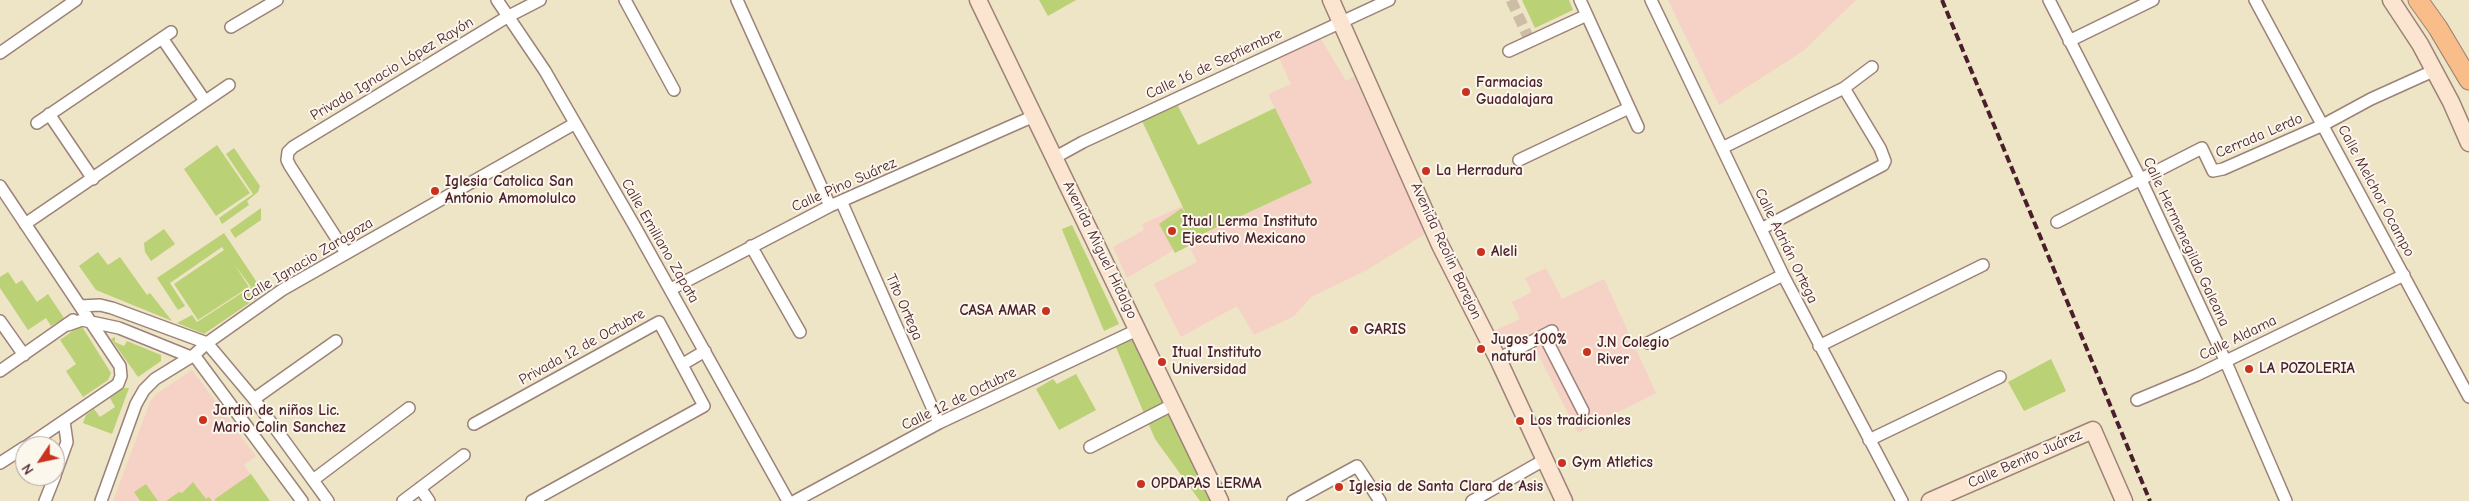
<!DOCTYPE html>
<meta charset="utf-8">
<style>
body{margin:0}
#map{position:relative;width:2469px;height:501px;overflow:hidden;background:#eee4c6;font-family:"Comic Neue",sans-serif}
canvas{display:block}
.north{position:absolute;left:15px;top:436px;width:50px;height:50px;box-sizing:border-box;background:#fbf7ec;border:1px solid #b4a19f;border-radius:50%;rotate:236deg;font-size:14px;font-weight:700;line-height:20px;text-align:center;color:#4a1f2b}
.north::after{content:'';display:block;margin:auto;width:18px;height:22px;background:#c8321e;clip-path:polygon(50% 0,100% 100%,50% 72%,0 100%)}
</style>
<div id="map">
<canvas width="2469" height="501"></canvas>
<div class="north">N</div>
</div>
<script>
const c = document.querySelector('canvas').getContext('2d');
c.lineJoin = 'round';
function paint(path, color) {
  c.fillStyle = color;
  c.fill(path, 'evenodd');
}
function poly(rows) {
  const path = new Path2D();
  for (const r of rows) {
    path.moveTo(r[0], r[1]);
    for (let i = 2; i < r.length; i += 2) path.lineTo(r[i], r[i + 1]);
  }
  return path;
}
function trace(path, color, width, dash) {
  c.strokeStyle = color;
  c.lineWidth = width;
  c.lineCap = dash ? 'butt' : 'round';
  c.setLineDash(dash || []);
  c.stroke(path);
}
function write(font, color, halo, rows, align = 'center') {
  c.font = font + ' "Comic Neue",sans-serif';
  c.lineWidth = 4;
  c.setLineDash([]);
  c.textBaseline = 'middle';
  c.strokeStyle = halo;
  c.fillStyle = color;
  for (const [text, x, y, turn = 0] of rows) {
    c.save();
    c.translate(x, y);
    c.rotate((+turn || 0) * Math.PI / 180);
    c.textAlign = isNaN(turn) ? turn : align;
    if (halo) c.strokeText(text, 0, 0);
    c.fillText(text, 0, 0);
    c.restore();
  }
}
const built = poly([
 [1668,0,1856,0,1803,51,1719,105],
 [1321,39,1346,81,1354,77,1428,232,1367,270,1311,297,1294,316,1254,335,1237,306,1181,337,1154,284,1197,262,1187,242,1127,278,1113,247,1144,230,1142,224,1183,206,1196,237,1312,183,1268,94,1291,84,1279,58],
 [1546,268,1562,299,1604,279,1656,393,1578,433,1528,334,1503,346,1494,331,1520,319,1512,302,1532,292,1525,278],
 [192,370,256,456,244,465,257,483,232,501,113,501,150,402,156,394]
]);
const green = poly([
 [1039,0,1076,0,1048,16],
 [1522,0,1569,0,1573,10,1535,28],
 [1177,104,1198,145,1275,108,1312,183,1196,237,1198,241,1175,253,1159,224,1182,208,1188,218,1142,121],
 [217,145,250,193,216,216,184,169],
 [234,148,260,186,258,192,247,201,249,205,222,224,219,218,253,194,226,154],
 [261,208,261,220,235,238,230,230],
 [1072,225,1119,324,1104,331,1063,232,1062,229],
 [164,229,175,244,151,261,145,252,144,243],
 [224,233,264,293,204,334,177,323,192,315,197,322,251,287,234,264,249,287,198,320,174,284,224,250,222,247,170,283,185,306,178,310,157,278],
 [98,252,108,265,120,257,147,295,150,293,172,321,96,290,79,266],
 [8,272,16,284,22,280,37,302,48,294,64,318,51,326,46,318,28,330,0,288,0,277],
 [81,325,111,373,108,380,83,397,66,371,76,364,60,340],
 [1132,328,1211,501,1200,501,1155,439,1112,338],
 [115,337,115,342,124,346,127,341,161,355,161,361,138,377,111,339],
 [2051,359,2066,391,2024,411,2008,382],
 [1076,374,1096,410,1059,430,1036,389,1053,379,1057,384],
 [124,388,129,388,112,434,83,423,86,415,94,409,100,417,115,407,110,398],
 [251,474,270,501,215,501,215,499],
 [193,482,206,499,209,497,212,501,166,501,179,492,182,493],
 [146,484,155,497,158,501,140,501,134,492]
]);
const minorTunnel = poly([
 [1511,0,1530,41]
]);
const minor = poly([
 [497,0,545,71,634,225,788,501],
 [625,0,674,90],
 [737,0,830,206],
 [1580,0,1638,127],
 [1651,0,1783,275,1902,501],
 [2049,0,2141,180,2225,360,2286,501],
 [2255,0,2469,397],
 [231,27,277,0],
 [162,38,205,101],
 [2069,41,2153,0],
 [1509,51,1587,15],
 [0,53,76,0],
 [49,114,93,179],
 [37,123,171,32],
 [1722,148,1844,88,1872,67],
 [1054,158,1083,142,1389,0],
 [1519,160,1629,108],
 [0,186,120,366,121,376,118,384,27,446],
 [842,203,939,423],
 [2057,222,2202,148,2213,171,2223,169,2323,125,2371,99,2433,71],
 [25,224,229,85],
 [1761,229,1883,165,1885,161,1880,148,1844,88],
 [751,246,800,332],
 [346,253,290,166,287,160,288,152,293,147,507,17,540,0],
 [671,289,830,206,1034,116],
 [80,306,100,305,112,308,207,343,254,399,328,501],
 [0,321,24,355],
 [68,325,82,320,119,328,191,357],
 [1544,335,1583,411],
 [1648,343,1783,275],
 [1819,346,1983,265],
 [194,355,302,501],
 [1498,359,1552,331],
 [683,364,705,351],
 [0,371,73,320],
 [254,399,336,341],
 [2137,400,2197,375,2404,275],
 [474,424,659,322,704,406,532,501],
 [1869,440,2000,377],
 [1090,447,1174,404],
 [0,463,25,447],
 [55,475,67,442,64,421],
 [313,480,409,408],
 [420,488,429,501],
 [45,501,55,476],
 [101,501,136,404,144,390,155,379,194,355,207,343,282,290,574,124],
 [403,501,464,455],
 [795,501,939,423,1139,329],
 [1293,501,1357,466,1380,501],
 [1472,501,1544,460]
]);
const secondary = poly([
 [978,0,1220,501],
 [1331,0,1440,245,1498,359,1564,501],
 [2391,0,2420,44,2451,102,2469,143],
 [1930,501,2093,430,2124,501]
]);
const trunk = poly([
 [2418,0,2438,28,2469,80]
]);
const rail = poly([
 [1942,0,2150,501]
]);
const markers = [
 [1466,92,5,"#c8321e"],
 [1426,171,5,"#c8321e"],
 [435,191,5,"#c8321e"],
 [1172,231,5,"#c8321e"],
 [1481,252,5,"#c8321e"],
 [1046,311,5,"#c8321e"],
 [1354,330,5,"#c8321e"],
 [1481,349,5,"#c8321e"],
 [1587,352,5,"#c8321e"],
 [1162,362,5,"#c8321e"],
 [2249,369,5,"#c8321e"],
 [203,420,5,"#c8321e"],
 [1520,421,5,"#c8321e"],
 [1562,463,5,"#c8321e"],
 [1141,484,5,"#c8321e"],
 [1339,487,5,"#c8321e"]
];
const streetNames = [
 ["Calle 16 de Septiembre",1214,64,-25],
 ["Privada Ignacio López Rayón",392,69,-31],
 ["Cerrada Lerdo",2259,136,-23],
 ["Calle Pino Suárez",844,185,-24],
 ["Calle Melchor Ocampo",2376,191,62],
 ["Calle Emiliano Zapata",660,241,60],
 ["Calle Hermenegildo Galeana",2186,242,65],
 ["Calle Adrián Ortega",1786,246,64],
 ["Avenida Miguel Hidalgo",1100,250,64],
 ["Avenida Reolin Barejon",1446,251,65],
 ["Calle Ignacio Zaragoza",308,260,-31],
 ["Tito Ortega",904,307,66],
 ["Calle Aldama",2238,338,-26],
 ["Privada 12 de Octubre",582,347,-29],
 ["Calle 12 de Octubre",959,399,-26],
 ["Calle Benito Juárez",2025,459,-24]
];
const poiNames = [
 ["Farmacias",1476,83],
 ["Guadalajara",1476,100],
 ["La Herradura",1436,171],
 ["Iglesia Catolica San",445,182],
 ["Antonio Amomolulco",445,199],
 ["Itual Lerma Instituto",1182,222],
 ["Ejecutivo Mexicano",1182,239],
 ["Aleli",1491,252],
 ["CASA AMAR",1036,311,"right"],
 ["GARIS",1364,330],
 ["Jugos 100%",1491,340],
 ["natural",1491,357],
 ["J.N Colegio",1597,343],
 ["River",1597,360],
 ["Itual Instituto",1172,353],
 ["Universidad",1172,370],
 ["LA POZOLERIA",2259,369],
 ["Jardin de niños Lic.",213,411],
 ["Mario Colin Sanchez",213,428],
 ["Los tradicionles",1530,421],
 ["Gym Atletics",1572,463],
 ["OPDAPAS LERMA",1151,484],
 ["Iglesia de Santa Clara de Asis",1349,487]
];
paint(built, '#f6d1c5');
paint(green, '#bbd175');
trace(minorTunnel, '#cdbda7', 11, [11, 5.5]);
trace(minor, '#9c8278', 14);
trace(secondary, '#9c8278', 19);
trace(trunk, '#9c8278', 21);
trace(minor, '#fff', 11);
trace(secondary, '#fce5d0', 16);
trace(trunk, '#f8bd89', 19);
trace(rail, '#4a1f2b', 4, [8, 4]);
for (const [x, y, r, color] of markers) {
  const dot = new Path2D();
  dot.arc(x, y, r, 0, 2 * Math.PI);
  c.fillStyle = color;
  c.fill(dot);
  trace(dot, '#fbf7ec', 2);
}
write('15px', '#4a1f2b', '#fbf7ec', streetNames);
write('bold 15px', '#4a1f2b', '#fbf7ec', poiNames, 'left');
</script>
